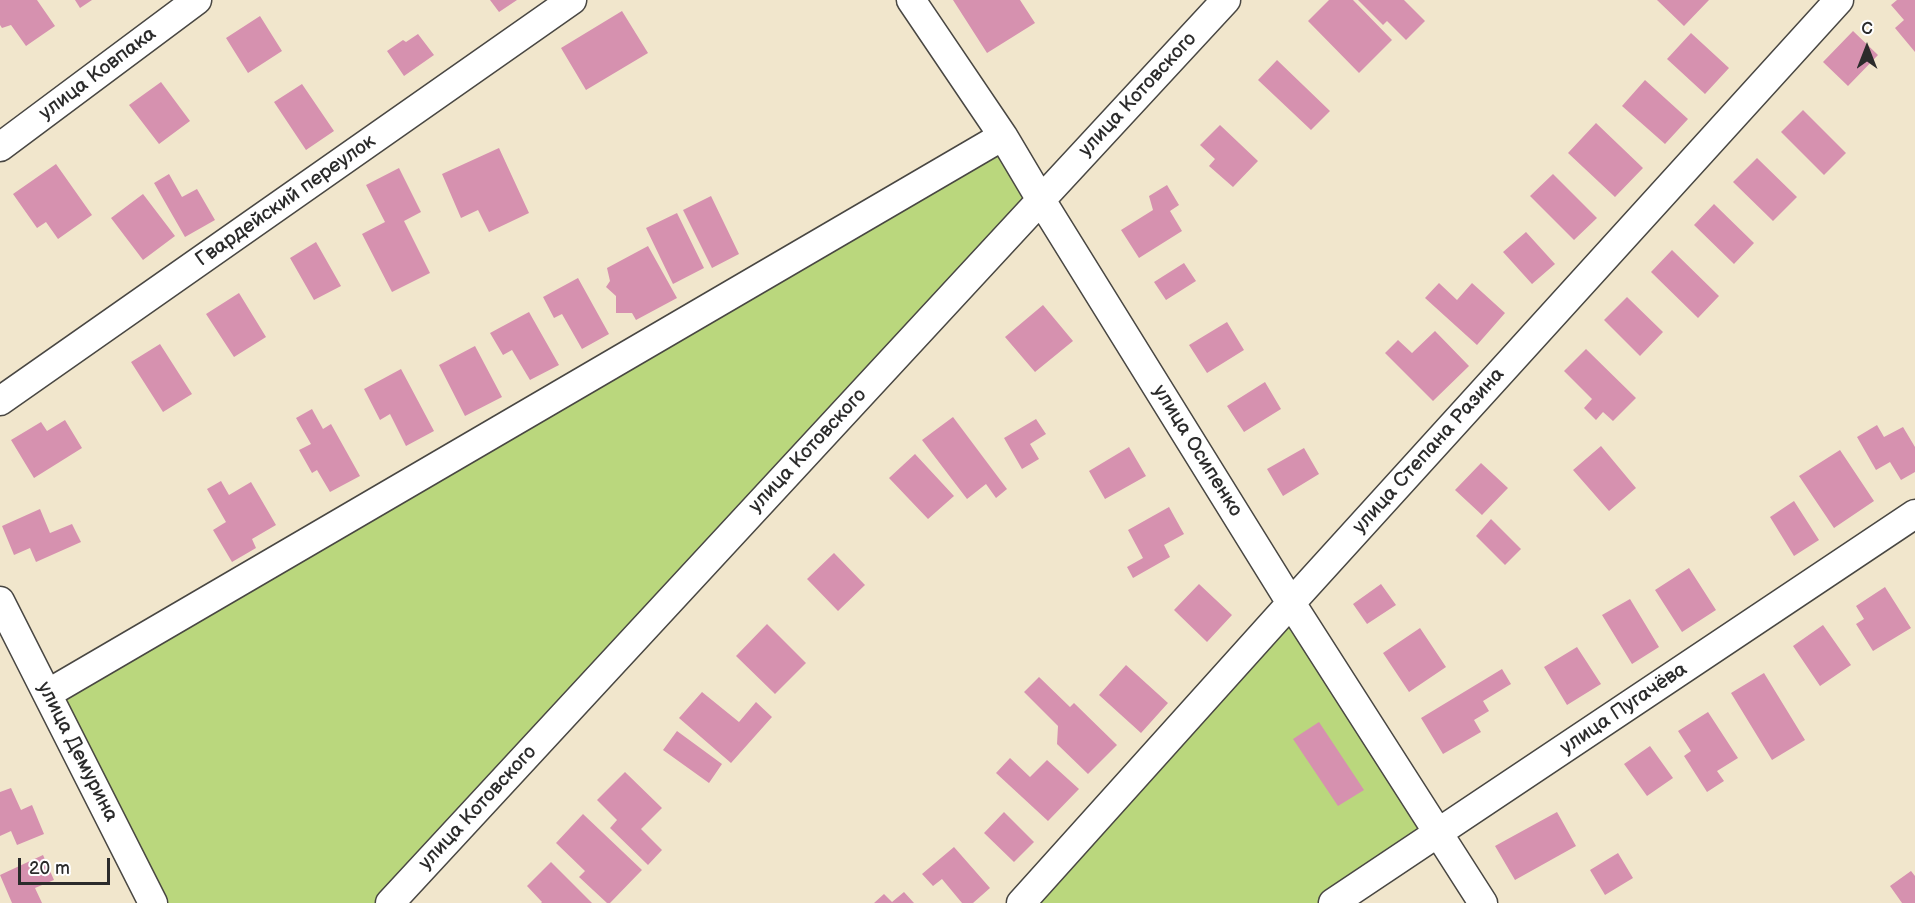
<!DOCTYPE html>
<meta charset="utf-8">
<style>
body{margin:0}
#map{position:relative;width:1915px;height:903px;overflow:hidden;background:#f1e6cc;font-family:"Balsamiq Sans",sans-serif}
canvas{display:block}
.north{position:absolute;left:1837px;top:18px;width:60px;height:60px;-webkit-text-stroke:4px #fff;paint-order:stroke;rotate:0deg;font-size:16px;font-weight:700;line-height:24px;text-align:center;color:#2b2b2b}
.north::after{content:'';display:block;margin:auto;width:21px;height:27px;background:#2b2b2b;clip-path:polygon(50% 0,100% 100%,50% 72%,0 100%)}
.scale{position:absolute;left:18px;top:858px;width:92px;height:27px;box-sizing:border-box;border:3px solid #2b2b2b;border-top:0;padding-left:8px;font-size:18px;line-height:21px;white-space:nowrap;color:#2b2b2b;-webkit-text-stroke:4px #fff;paint-order:stroke}
</style>
<div id="map">
<canvas width="1915" height="903"></canvas>
<div class="north">С</div>
<div class="scale">20 m</div>
</div>
<script>
const c = document.querySelector('canvas').getContext('2d');
c.lineJoin = 'round';
function paint(path, color) {
  c.fillStyle = color;
  c.fill(path, 'evenodd');
}
function poly(rows) {
  const path = new Path2D();
  for (const r of rows) {
    path.moveTo(r[0], r[1]);
    for (let i = 2; i < r.length; i += 2) path.lineTo(r[i], r[i + 1]);
  }
  return path;
}
function trace(path, color, width, dash) {
  c.strokeStyle = color;
  c.lineWidth = width;
  c.lineCap = dash ? 'butt' : 'round';
  c.setLineDash(dash || []);
  c.stroke(path);
}
function write(font, color, halo, rows, align = 'center') {
  c.font = font + ' "Balsamiq Sans",sans-serif';
  c.lineWidth = 6;
  c.setLineDash([]);
  c.textBaseline = 'middle';
  c.strokeStyle = halo;
  c.fillStyle = color;
  for (const [text, x, y, turn = 0] of rows) {
    c.save();
    c.translate(x, y);
    c.rotate((+turn || 0) * Math.PI / 180);
    c.textAlign = isNaN(turn) ? turn : align;
    if (halo) c.strokeText(text, 0, 0);
    c.fillText(text, 0, 0);
    c.restore();
  }
}
const green = poly([
 [1003,136,1041,200,390,903,153,903,47,694],
 [1291,603,1446,845,1356,903,1021,903]
]);
const building = poly([
 [0,0,37,0,55,26,26,46,11,25,2,28,0,25],
 [75,0,92,0,80,8],
 [490,0,517,0,499,12],
 [953,0,1020,0,1035,23,987,53],
 [1329,0,1353,0,1392,40,1359,73,1308,21],
 [1358,0,1404,0,1425,21,1406,40,1387,21,1383,25],
 [1657,0,1709,0,1684,26],
 [1897,0,1915,0,1915,52,1895,28,1904,20,1891,5],
 [622,11,648,53,586,90,561,48],
 [260,16,282,51,248,73,226,38],
 [1853,31,1878,55,1848,86,1823,62],
 [1691,33,1729,68,1705,94,1667,59],
 [418,34,434,55,404,76,387,51,403,40,406,42],
 [1277,60,1330,111,1311,130,1258,80],
 [1645,80,1688,119,1665,144,1622,106],
 [161,82,190,121,159,144,129,105],
 [302,84,334,131,306,150,274,102],
 [1803,110,1846,153,1824,175,1781,132],
 [1596,123,1643,168,1615,197,1568,153],
 [1220,125,1258,161,1233,187,1209,166,1215,159,1200,145],
 [499,148,529,213,489,232,478,210,461,218,442,174],
 [1757,158,1797,197,1773,221,1733,182],
 [56,164,92,215,58,239,46,222,37,228,13,194],
 [399,168,421,212,404,221,430,273,392,292,362,234,385,222,366,185],
 [169,174,182,197,197,189,215,220,185,237,154,183],
 [1553,174,1597,218,1574,240,1530,196],
 [1167,185,1179,205,1170,211,1182,231,1139,258,1121,230,1153,210,1149,196],
 [143,194,175,236,143,260,111,218],
 [711,196,739,254,712,268,683,210],
 [1714,204,1754,243,1734,264,1694,225],
 [677,213,704,268,673,284,646,228],
 [1526,232,1555,264,1532,284,1503,252],
 [316,242,341,286,314,300,290,258],
 [648,246,677,298,636,320,632,313,616,313,616,296,606,287,610,281,607,268],
 [1672,250,1719,296,1698,318,1651,272],
 [1184,263,1196,281,1166,300,1154,282],
 [578,278,609,334,582,349,562,314,554,318,543,297],
 [1439,283,1457,300,1472,283,1505,313,1477,345,1425,298],
 [239,293,266,337,234,357,206,314],
 [1627,297,1663,332,1640,356,1604,320],
 [1043,305,1073,341,1035,372,1005,337],
 [529,312,559,365,530,380,512,350,503,355,490,333],
 [1227,322,1244,350,1207,373,1189,345],
 [1435,331,1469,366,1433,401,1385,353,1398,340,1412,353],
 [160,344,192,394,163,412,131,362],
 [475,346,502,397,465,416,439,365],
 [1586,349,1636,398,1613,421,1603,412,1596,420,1584,408,1592,399,1564,371],
 [401,369,434,431,406,446,390,414,380,420,364,389],
 [1265,382,1281,409,1244,432,1227,406],
 [312,409,323,429,331,424,360,476,330,492,317,470,312,473,299,450,311,444,296,418],
 [953,417,1007,489,996,498,986,484,967,499,922,440],
 [1036,419,1046,434,1030,444,1039,459,1022,469,1004,438],
 [65,420,82,448,34,478,11,440,41,422,47,431],
 [1877,425,1884,437,1903,427,1915,447,1915,472,1901,480,1890,462,1876,470,1857,437],
 [1601,446,1636,488,1609,511,1573,470],
 [1129,447,1146,476,1105,499,1089,471],
 [1304,448,1319,474,1283,496,1267,469],
 [1840,450,1874,501,1834,528,1799,476],
 [915,454,954,496,928,519,889,478],
 [1481,463,1508,488,1482,515,1455,490],
 [221,481,229,495,251,482,276,525,252,539,256,548,232,562,213,530,226,522,207,489],
 [1794,501,1819,540,1794,556,1770,517],
 [1169,507,1184,534,1164,545,1170,557,1133,578,1127,567,1143,558,1128,530],
 [40,509,50,533,72,524,81,542,36,562,30,548,14,555,2,526],
 [1491,519,1521,549,1505,565,1476,536],
 [834,553,865,585,838,611,807,579],
 [1689,568,1716,610,1682,632,1655,590],
 [1199,584,1232,615,1207,642,1174,610],
 [1381,584,1396,605,1367,624,1353,604],
 [1885,587,1911,628,1873,651,1856,624,1864,619,1856,606],
 [1630,599,1659,647,1632,664,1602,615],
 [767,624,806,663,775,694,736,656],
 [1823,625,1851,665,1820,686,1793,646],
 [1420,628,1446,667,1409,692,1383,653],
 [1577,647,1601,684,1567,705,1544,667],
 [1126,665,1168,703,1141,733,1099,695],
 [1502,669,1511,684,1483,701,1489,711,1474,720,1481,732,1443,754,1421,718],
 [1764,673,1805,740,1772,760,1731,693],
 [1039,677,1070,707,1074,703,1117,745,1088,774,1057,744,1058,726,1024,692],
 [702,692,739,722,756,702,772,717,731,763,679,718],
 [1708,712,1738,758,1717,771,1724,781,1707,792,1684,756,1691,751,1678,731],
 [1319,722,1364,790,1338,806,1293,739],
 [677,731,722,764,709,783,663,750],
 [1650,746,1673,778,1647,796,1624,764],
 [1010,758,1030,777,1047,760,1079,789,1048,821,996,773],
 [625,772,662,808,641,829,662,850,648,865,610,828,617,820,597,800],
 [11,788,21,810,32,805,44,834,17,845,11,831,0,836,0,792],
 [1004,812,1034,842,1014,862,984,833],
 [1557,812,1576,846,1515,880,1495,846],
 [583,814,642,870,610,903,607,903,579,877,585,871,556,843],
 [954,847,990,888,973,903,962,903,942,879,933,886,922,874],
 [1618,853,1633,878,1605,895,1590,870],
 [43,855,54,880,35,888,42,903,12,903,0,875],
 [551,862,592,903,541,903,542,902,527,886],
 [1911,871,1915,876,1915,903,1902,903,1890,886],
 [904,892,914,903,874,903,884,894,892,902]
]);
const minor = poly([
 [911,0,1003,136,1041,200,1291,603,1483,903],
 [0,147,197,0],
 [0,401,572,0],
 [0,601,153,903],
 [47,694,1003,136],
 [390,903,1226,0],
 [1021,903,1291,603,1839,0],
 [1333,903,1915,514]
]);
const streetNames = [
 ["улица Ковпака",98,74,-37],
 ["улица Котовского",1138,95,-47],
 ["Гвардейский переулок",286,201,-35],
 ["улица Котовского",808,451,-47],
 ["улица Осипенко",1197,451,58],
 ["улица Степана Разина",1429,451,-48],
 ["улица Пугачёва",1624,709,-34],
 ["улица Демурина",77,752,63],
 ["улица Котовского",478,808,-47]
];
paint(green, '#bad77d');
paint(building, '#d691af');
trace(minor, '#494743', 31);
trace(minor, '#fff', 28);
write('20px', '#2b2b2b', '#fff', streetNames);
</script>
